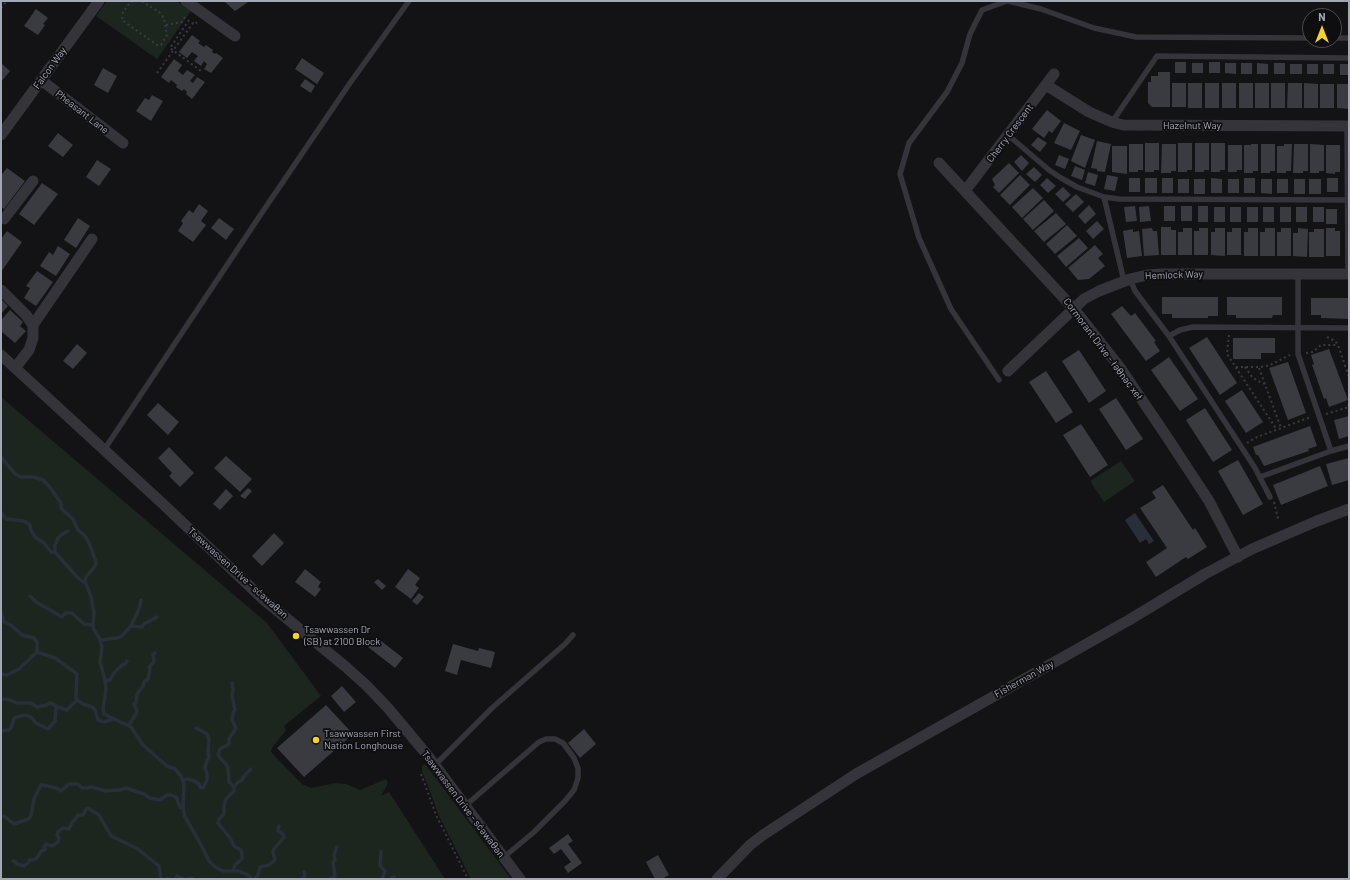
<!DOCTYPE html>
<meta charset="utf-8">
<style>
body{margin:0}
#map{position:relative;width:1350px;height:880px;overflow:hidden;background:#131315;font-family:Barlow,sans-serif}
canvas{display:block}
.frame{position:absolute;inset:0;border:2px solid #a4a7b6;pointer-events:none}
.north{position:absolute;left:1302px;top:8px;width:40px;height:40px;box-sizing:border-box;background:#0e0e10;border:1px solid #4a4b52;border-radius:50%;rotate:0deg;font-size:11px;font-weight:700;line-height:16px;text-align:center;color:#a4a7b6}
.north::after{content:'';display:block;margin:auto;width:14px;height:18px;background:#f6d22a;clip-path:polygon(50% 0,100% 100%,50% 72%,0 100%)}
</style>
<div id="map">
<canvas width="1350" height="880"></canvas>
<div class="frame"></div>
<div class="north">N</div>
</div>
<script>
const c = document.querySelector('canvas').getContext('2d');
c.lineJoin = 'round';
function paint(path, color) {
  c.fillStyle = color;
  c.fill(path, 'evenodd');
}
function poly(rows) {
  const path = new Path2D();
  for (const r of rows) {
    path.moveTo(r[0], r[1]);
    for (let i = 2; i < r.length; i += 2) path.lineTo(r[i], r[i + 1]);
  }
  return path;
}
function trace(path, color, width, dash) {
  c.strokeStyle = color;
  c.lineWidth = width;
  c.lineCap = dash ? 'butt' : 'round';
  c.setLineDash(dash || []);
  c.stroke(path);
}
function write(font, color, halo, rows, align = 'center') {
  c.font = font + ' Barlow,sans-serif';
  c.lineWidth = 3.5;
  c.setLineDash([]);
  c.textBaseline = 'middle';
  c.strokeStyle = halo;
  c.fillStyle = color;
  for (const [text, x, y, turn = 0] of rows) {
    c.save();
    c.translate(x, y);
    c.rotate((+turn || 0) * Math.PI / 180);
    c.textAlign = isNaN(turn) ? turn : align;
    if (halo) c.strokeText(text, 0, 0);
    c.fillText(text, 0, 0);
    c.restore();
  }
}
const green = poly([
 [107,1,176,1,191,11,157,59,96,16],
 [1,397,267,623,321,696,284,726,286,730,272,748,271,752,302,784,311,788,335,783,346,784,360,790,386,779,388,783,381,796,389,792,445,879,1,879],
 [1121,461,1135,481,1104,502,1090,481],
 [425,764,491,852,511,879,471,879,438,814,433,799,422,771,422,766]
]);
const water = poly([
 [1135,513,1154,541,1149,544,1146,539,1140,543,1125,520]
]);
const stream = poly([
 [1,457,15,474,21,477,34,477,43,480,49,486,61,503,61,508,64,511,73,519,78,530,85,536,89,543,96,562,95,566,86,577,85,581,91,597,94,613,93,625,94,630,100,639,102,647,100,662,105,680,106,690,103,709,104,714,131,727,143,745,167,766,175,769,181,776,184,784,183,808,185,817,199,841,209,861,215,867,223,871,239,871,248,875,251,879],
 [1,512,6,519,24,521,30,525,31,530,35,537,44,543,51,552,55,552,77,577,83,582,85,581],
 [55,552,55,545,58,538,61,535,68,531],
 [30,596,36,602,62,617,65,613,72,613,84,624,93,625],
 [1,612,4,622,11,625,22,635,34,638,37,642,37,652],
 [131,626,142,627,144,624,157,617],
 [100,640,117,638,122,636,131,626,139,609,141,600],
 [37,652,55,658,77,674,76,697,77,700,83,704,92,707,95,710,98,720,104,722,113,719],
 [1,674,7,675,19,669,37,652],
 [105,681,110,680,114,673,122,665,125,664,127,661],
 [232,683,233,690,232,696,235,710,233,713,232,720,236,728,229,739,229,744,220,749,218,755,228,767,229,782,234,787],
 [3,699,10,700,17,703,31,703,37,707,47,705,49,703,53,704,57,707],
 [129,725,136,714,137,711,134,704,136,703,137,694,143,686,144,682,148,679,150,669,149,667,154,662,153,654,155,653],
 [1,731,9,730,11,728,14,718,25,715,31,717,36,723,48,729,55,721,56,709,58,707,67,710,77,700],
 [183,780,188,779,195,781,199,784,200,787,203,788,207,780,207,774,205,768,207,760,209,758,208,752,209,739,207,734,196,728],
 [1,817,4,816,14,824,28,819,31,816,34,799,41,785,43,785,56,788,61,791,69,784,78,784,82,788,87,788,92,787,105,791,120,790,126,788,144,794,150,798,160,800,167,795,171,795,176,797,180,807,183,808],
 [381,851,380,866,385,871,382,879],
 [13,861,15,861,17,864,24,866,29,862,29,860,33,860,37,858,41,851,45,850,45,848,44,847,46,844,52,846,58,842,59,838,57,835,58,832,63,828,69,829,72,822,75,820,78,815,83,815,86,809,88,808,99,815,111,836,138,849,159,866,161,879],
 [233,871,235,865,242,859,242,854,241,850,234,846,230,838,218,823,219,819,224,814,224,806,226,799,234,791,234,787,237,783,242,780,244,776,251,769],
 [166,879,170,879],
 [176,879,177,876,184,879],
 [188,879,191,878,193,879],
 [254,879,258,875,260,867,269,865,275,860,273,852,274,849,284,837,283,834,278,831,279,826],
 [302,879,305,876,304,872],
 [330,879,335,876,333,862,335,860,334,855,337,847],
 [391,879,394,877]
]);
const building = poly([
 [224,1,247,1,248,2,235,11],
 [36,9,48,18,43,24,45,25,38,35,24,26],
 [192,35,200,41,198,43,204,47,206,45,213,50,212,52,215,54,216,53,223,58,211,73,204,69,207,64,204,61,201,66,194,61,198,56,192,52,187,58,179,52],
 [302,58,324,73,317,84,295,69],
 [174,59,182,65,178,71,183,75,187,70,195,75,190,81,193,83,197,77,205,82,192,99,186,94,187,92,184,89,182,91,176,87,177,85,171,80,169,83,161,77],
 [1175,62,1186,62,1186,73,1175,73],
 [1209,62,1220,62,1220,73,1209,73],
 [1,63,10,71,1,82],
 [1192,63,1203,63,1203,73,1192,73],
 [1225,63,1236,63,1236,74,1225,73],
 [1241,63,1252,63,1252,74,1241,74],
 [1257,63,1268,64,1268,74,1257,74],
 [1274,63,1285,63,1285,74,1274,74],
 [1290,64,1302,64,1302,74,1290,74],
 [1307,64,1318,64,1318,74,1307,74],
 [1323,64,1334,64,1334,74,1323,74],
 [1340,64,1349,64,1349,75,1340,75],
 [103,68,117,76,108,93,94,85],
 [1158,72,1170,72,1170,107,1152,107,1148,103,1148,82,1151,82,1151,76,1158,76],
 [305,79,315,86,311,93,300,86],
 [1172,83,1186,83,1186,107,1172,107],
 [1188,83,1202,83,1202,108,1188,108],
 [1205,83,1219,83,1219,108,1205,108],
 [1222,83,1236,83,1236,108,1222,108],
 [1239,83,1253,83,1253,108,1239,108],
 [1255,83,1269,83,1269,108,1255,108],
 [1271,83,1285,83,1285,108,1271,108],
 [1288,83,1302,83,1302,108,1287,108],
 [1304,83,1318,84,1318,108,1304,108],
 [1320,84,1334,84,1334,108,1320,108],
 [1337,84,1349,84,1349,109,1337,108],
 [152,95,163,101,151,121,136,111,145,98,149,100],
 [1047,110,1061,121,1052,133,1049,131,1044,138,1032,129],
 [1064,123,1080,131,1071,150,1054,143],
 [58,133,73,145,63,157,48,146],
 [1081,135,1095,140,1085,168,1071,161],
 [1038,137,1047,143,1040,152,1031,145],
 [1097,141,1111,144,1105,172,1097,171,1097,169,1091,168],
 [1145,143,1159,143,1159,170,1154,170,1154,172,1145,172],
 [1178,143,1192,143,1192,170,1187,170,1187,172,1178,172],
 [1195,143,1209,143,1209,170,1204,170,1204,172,1195,172],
 [1211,143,1225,143,1225,170,1220,170,1220,172,1211,172],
 [1129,144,1143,144,1143,170,1138,170,1138,172,1129,172],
 [1162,144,1176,144,1176,171,1171,171,1171,173,1161,173],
 [1251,144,1258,144,1258,171,1253,171,1253,173,1244,173,1244,145,1251,145],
 [1261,144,1275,144,1275,171,1270,171,1270,173,1261,173],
 [1284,144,1292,144,1291,171,1286,171,1286,173,1277,173,1277,146,1284,146],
 [1294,144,1308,144,1308,171,1303,171,1303,173,1293,173],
 [1310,144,1324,145,1324,171,1319,171,1319,173,1310,173],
 [1228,145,1242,145,1242,170,1237,170,1237,172,1228,172],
 [1326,145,1340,145,1340,172,1335,172,1335,174,1326,173],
 [1112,146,1127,146,1127,174,1112,172],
 [1021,155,1029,163,1022,171,1014,162],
 [1059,155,1069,159,1065,169,1055,165],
 [97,160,111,169,99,186,86,177],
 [1009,163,1019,173,999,193,993,187,995,185,992,179],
 [1075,166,1085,170,1082,180,1071,176],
 [1034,167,1042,175,1035,182,1026,174],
 [7,168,25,181,4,209,1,207,1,175],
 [1088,172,1098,175,1095,186,1085,183],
 [1020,175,1030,185,1010,205,1000,195],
 [1107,175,1118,177,1115,191,1104,189],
 [1047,178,1056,186,1048,193,1040,185],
 [1129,178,1140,178,1140,192,1129,192],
 [1145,178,1157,178,1157,193,1145,193],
 [1162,178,1173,178,1173,193,1162,193],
 [1211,178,1222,179,1222,193,1211,193],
 [1244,178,1255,178,1255,193,1244,193],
 [1327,178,1338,178,1338,192,1327,192],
 [1178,179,1189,179,1189,193,1178,193],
 [1194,179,1205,179,1205,194,1194,194],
 [1228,179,1239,179,1239,193,1228,193],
 [1261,179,1272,179,1272,194,1261,193],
 [1277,179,1288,179,1288,193,1277,193],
 [1294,179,1305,179,1305,194,1294,194],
 [1309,179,1321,179,1321,194,1309,194],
 [42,183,58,194,34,225,19,214],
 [1063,187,1071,195,1063,202,1055,194],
 [1033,188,1043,198,1022,218,1012,207],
 [1076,194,1084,202,1073,212,1065,204],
 [1044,200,1054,211,1033,230,1023,219],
 [199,204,208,211,201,221,206,225,193,242,178,231,183,223,181,221,189,210,193,213],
 [1089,205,1096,214,1085,224,1078,216],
 [1135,206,1137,221,1126,222,1124,207],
 [1149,206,1151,221,1140,222,1139,207],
 [1164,206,1175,206,1175,221,1164,221],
 [1181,206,1192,206,1192,221,1181,221],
 [1198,206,1208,206,1208,222,1198,222],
 [1214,207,1225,207,1225,222,1214,222],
 [1230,207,1241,207,1241,222,1230,222],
 [1247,207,1258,207,1258,222,1247,222],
 [1263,207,1274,207,1274,222,1263,222],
 [1280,207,1291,207,1291,222,1280,222],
 [1296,207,1307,207,1307,222,1296,222],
 [1313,207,1324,207,1324,222,1313,222],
 [1326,209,1337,209,1337,224,1326,224],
 [1056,213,1066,224,1044,242,1034,231],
 [78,218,90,226,76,248,64,240],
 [219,218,234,229,226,240,211,228],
 [1097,221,1104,229,1093,239,1086,231],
 [1067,225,1077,236,1055,254,1046,244],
 [1161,227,1171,227,1171,230,1176,230,1176,255,1161,255],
 [1152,228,1153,231,1157,231,1159,255,1144,256,1142,229],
 [1183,228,1192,228,1192,255,1178,255,1178,232,1183,232],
 [1199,228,1208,228,1208,255,1194,255,1194,231,1199,231],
 [1215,228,1225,228,1225,256,1211,255,1211,232,1215,232],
 [1232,228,1241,228,1241,255,1227,255,1227,232,1232,232],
 [1248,228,1258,228,1258,256,1244,256,1244,232,1248,232],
 [1265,228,1275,228,1275,256,1260,256,1260,232,1265,232],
 [1281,228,1291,228,1291,256,1277,256,1277,232,1281,232],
 [1298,228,1308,229,1307,257,1293,256,1293,233,1298,233],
 [1326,228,1335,228,1335,231,1340,231,1340,256,1326,256],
 [1133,229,1133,232,1139,231,1142,256,1127,258,1123,231],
 [1314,229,1324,229,1324,257,1309,257,1309,232,1314,232],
 [7,231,22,242,1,272,1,239],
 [1079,238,1088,248,1066,267,1057,256],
 [1095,245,1103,254,1098,258,1105,266,1089,279,1078,280,1068,268],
 [58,246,70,254,56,276,40,266,49,252,53,255],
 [37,271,53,282,36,306,24,298,30,288,26,286],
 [1162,297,1218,297,1218,316,1208,316,1208,318,1172,318,1172,314,1162,314],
 [1227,297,1282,297,1282,315,1273,315,1272,318,1236,318,1236,315,1227,315],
 [1311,298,1349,298,1349,319,1321,318,1321,315,1311,315],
 [1,299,8,306,1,314],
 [1122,306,1131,316,1135,313,1156,341,1154,342,1160,351,1146,361,1111,314],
 [10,310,23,322,20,326,26,331,15,343,1,331,1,320],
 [1207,337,1237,383,1220,395,1189,348],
 [1233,338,1275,338,1275,353,1261,353,1261,359,1233,359],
 [77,344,87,353,73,369,63,361],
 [1329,349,1348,400,1329,407,1326,398,1324,399,1312,365,1314,364,1311,355],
 [1079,350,1106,391,1089,403,1062,361],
 [1169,357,1198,399,1180,411,1151,370],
 [1288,362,1306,413,1288,420,1269,368],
 [1046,371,1073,412,1056,423,1029,382],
 [1242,390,1263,422,1246,433,1225,401],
 [1116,398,1143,439,1126,450,1099,409],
 [158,403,179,422,168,435,147,415],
 [1205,408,1232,450,1213,462,1186,420],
 [1349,416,1349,436,1339,439,1334,420],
 [1081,424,1108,465,1090,477,1063,435],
 [1310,426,1317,446,1308,449,1309,451,1264,466,1258,455,1256,455,1253,447],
 [169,447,194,473,180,487,169,476,172,473,158,458],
 [226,456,252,479,240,492,214,468],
 [1349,458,1349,480,1332,485,1326,464],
 [1238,460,1263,504,1243,515,1218,471],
 [1320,466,1328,486,1281,505,1273,485],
 [1163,485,1193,530,1195,528,1207,547,1188,559,1186,557,1156,577,1146,562,1167,548,1140,508,1156,498,1152,492],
 [248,488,252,491,245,499,240,496],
 [226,489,233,496,220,510,213,504],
 [274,533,284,543,262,566,252,556],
 [305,569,321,582,318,587,321,589,315,597,295,582],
 [408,569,420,578,415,585,419,588,411,599,395,587],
 [378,579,386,586,382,590,374,582],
 [419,593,424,597,417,605,412,601],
 [376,637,403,658,395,668,368,647],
 [453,644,478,651,479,648,495,652,491,668,461,660,457,675,445,671],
 [342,686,356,702,344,712,331,696],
 [326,705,353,734,304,777,277,748],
 [584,729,596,744,580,758,568,743],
 [568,834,573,841,568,844,582,863,568,873,564,867,571,862,561,849,554,854,549,848],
 [658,855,669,875,662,879,655,879,646,862]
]);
const path = poly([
 [133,1,130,3,123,12,122,20,157,45,161,45,167,35,164,18,159,12,141,1],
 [1,8,7,1],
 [189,20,170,48,201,71],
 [166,25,182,22,186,15],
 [157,73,193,23,195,24,197,22],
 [1229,335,1227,354,1277,430],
 [1327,337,1335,341,1338,345,1349,377],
 [1306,353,1313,352,1321,345,1337,345],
 [1236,367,1261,367,1270,365,1290,355],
 [1245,367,1252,377,1258,381,1265,384],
 [1259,368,1281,428],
 [1326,414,1349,407],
 [1247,443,1257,437,1311,417],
 [1274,502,1278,519],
 [421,774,436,815,468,879]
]);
const service = poly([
 [1008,1,1041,9,1094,28,1136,37,1310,38],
 [1334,38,1349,38],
 [1112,122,1157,56,1349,58],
 [1347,126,1348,274],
 [1008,135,1049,170,1061,178,1077,187,1104,197,1119,199,1348,200],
 [1104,197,1124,281],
 [1298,274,1298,354,1331,451],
 [1130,279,1135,291,1169,336,1255,468,1270,497],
 [1169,336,1180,330,1193,327,1349,328],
 [999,380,951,309,919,238,900,174,909,143,947,92,962,63,970,34,982,10,1007,1],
 [104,450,259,217,350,83,409,1],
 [1260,477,1331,451,1349,446],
 [435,765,492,708,565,644,573,635],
 [465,806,539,742,546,739,555,739,563,743,574,758,578,768,578,778,574,790,565,801,534,832,504,857]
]);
const minor = poly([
 [186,1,235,36],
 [41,80,123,143],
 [1046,85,1089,112,1112,122,1123,125,1349,126],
 [1,135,99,1],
 [939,163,1074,309,1121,369,1165,434,1209,501,1238,557],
 [965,191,1054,74],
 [4,219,33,181],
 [1,290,26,315,33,325,33,338,29,350,15,368],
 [33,325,92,239],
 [1,355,163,504,263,599,346,667,367,686,388,708,428,756,520,879],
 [1008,371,1084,299,1099,291,1130,279,1147,275,1161,274,1349,274],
 [717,879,750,845,763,835,856,774,1129,620,1205,574,1252,549,1317,521,1349,509]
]);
const markers = [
 [296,636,4,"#f6d22a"],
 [316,740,4,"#f6d22a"]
];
const streetNames = [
 ["Falcon Way",50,68,-54],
 ["Pheasant Lane",82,112,38],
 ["Hazelnut Way",1192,126],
 ["Cherry Crescent",1010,133,-53],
 ["Hemlock Way",1174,275,-2],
 ["Cormorant Drive - łəθnəc xeł",1103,349,53],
 ["Tsawwassen Drive - sc̓əwaθən",238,573,42],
 ["Fisherman Way",1024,679,-29],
 ["Tsawwassen Drive - sc̓əwaθən",463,804,53]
];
const poiNames = [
 ["Tsawwassen Dr",304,630],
 ["(SB) at 2100 Block",304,642],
 ["Tsawwassen First",324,734],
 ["Nation Longhouse",324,746]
];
paint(green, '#1d251f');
paint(water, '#292f39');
trace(stream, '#292f39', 3.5);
paint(building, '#3a3b40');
trace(path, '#3a3b41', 2, [2, 3]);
trace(service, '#34343a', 5.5);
trace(minor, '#34343a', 11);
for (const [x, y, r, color] of markers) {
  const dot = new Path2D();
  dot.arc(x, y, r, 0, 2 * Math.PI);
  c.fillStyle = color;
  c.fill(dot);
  trace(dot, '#0e0e10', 1.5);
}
write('10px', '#a4a7b6', '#0e0e10', streetNames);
write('10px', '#a4a7b6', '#0e0e10', poiNames, 'left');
</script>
